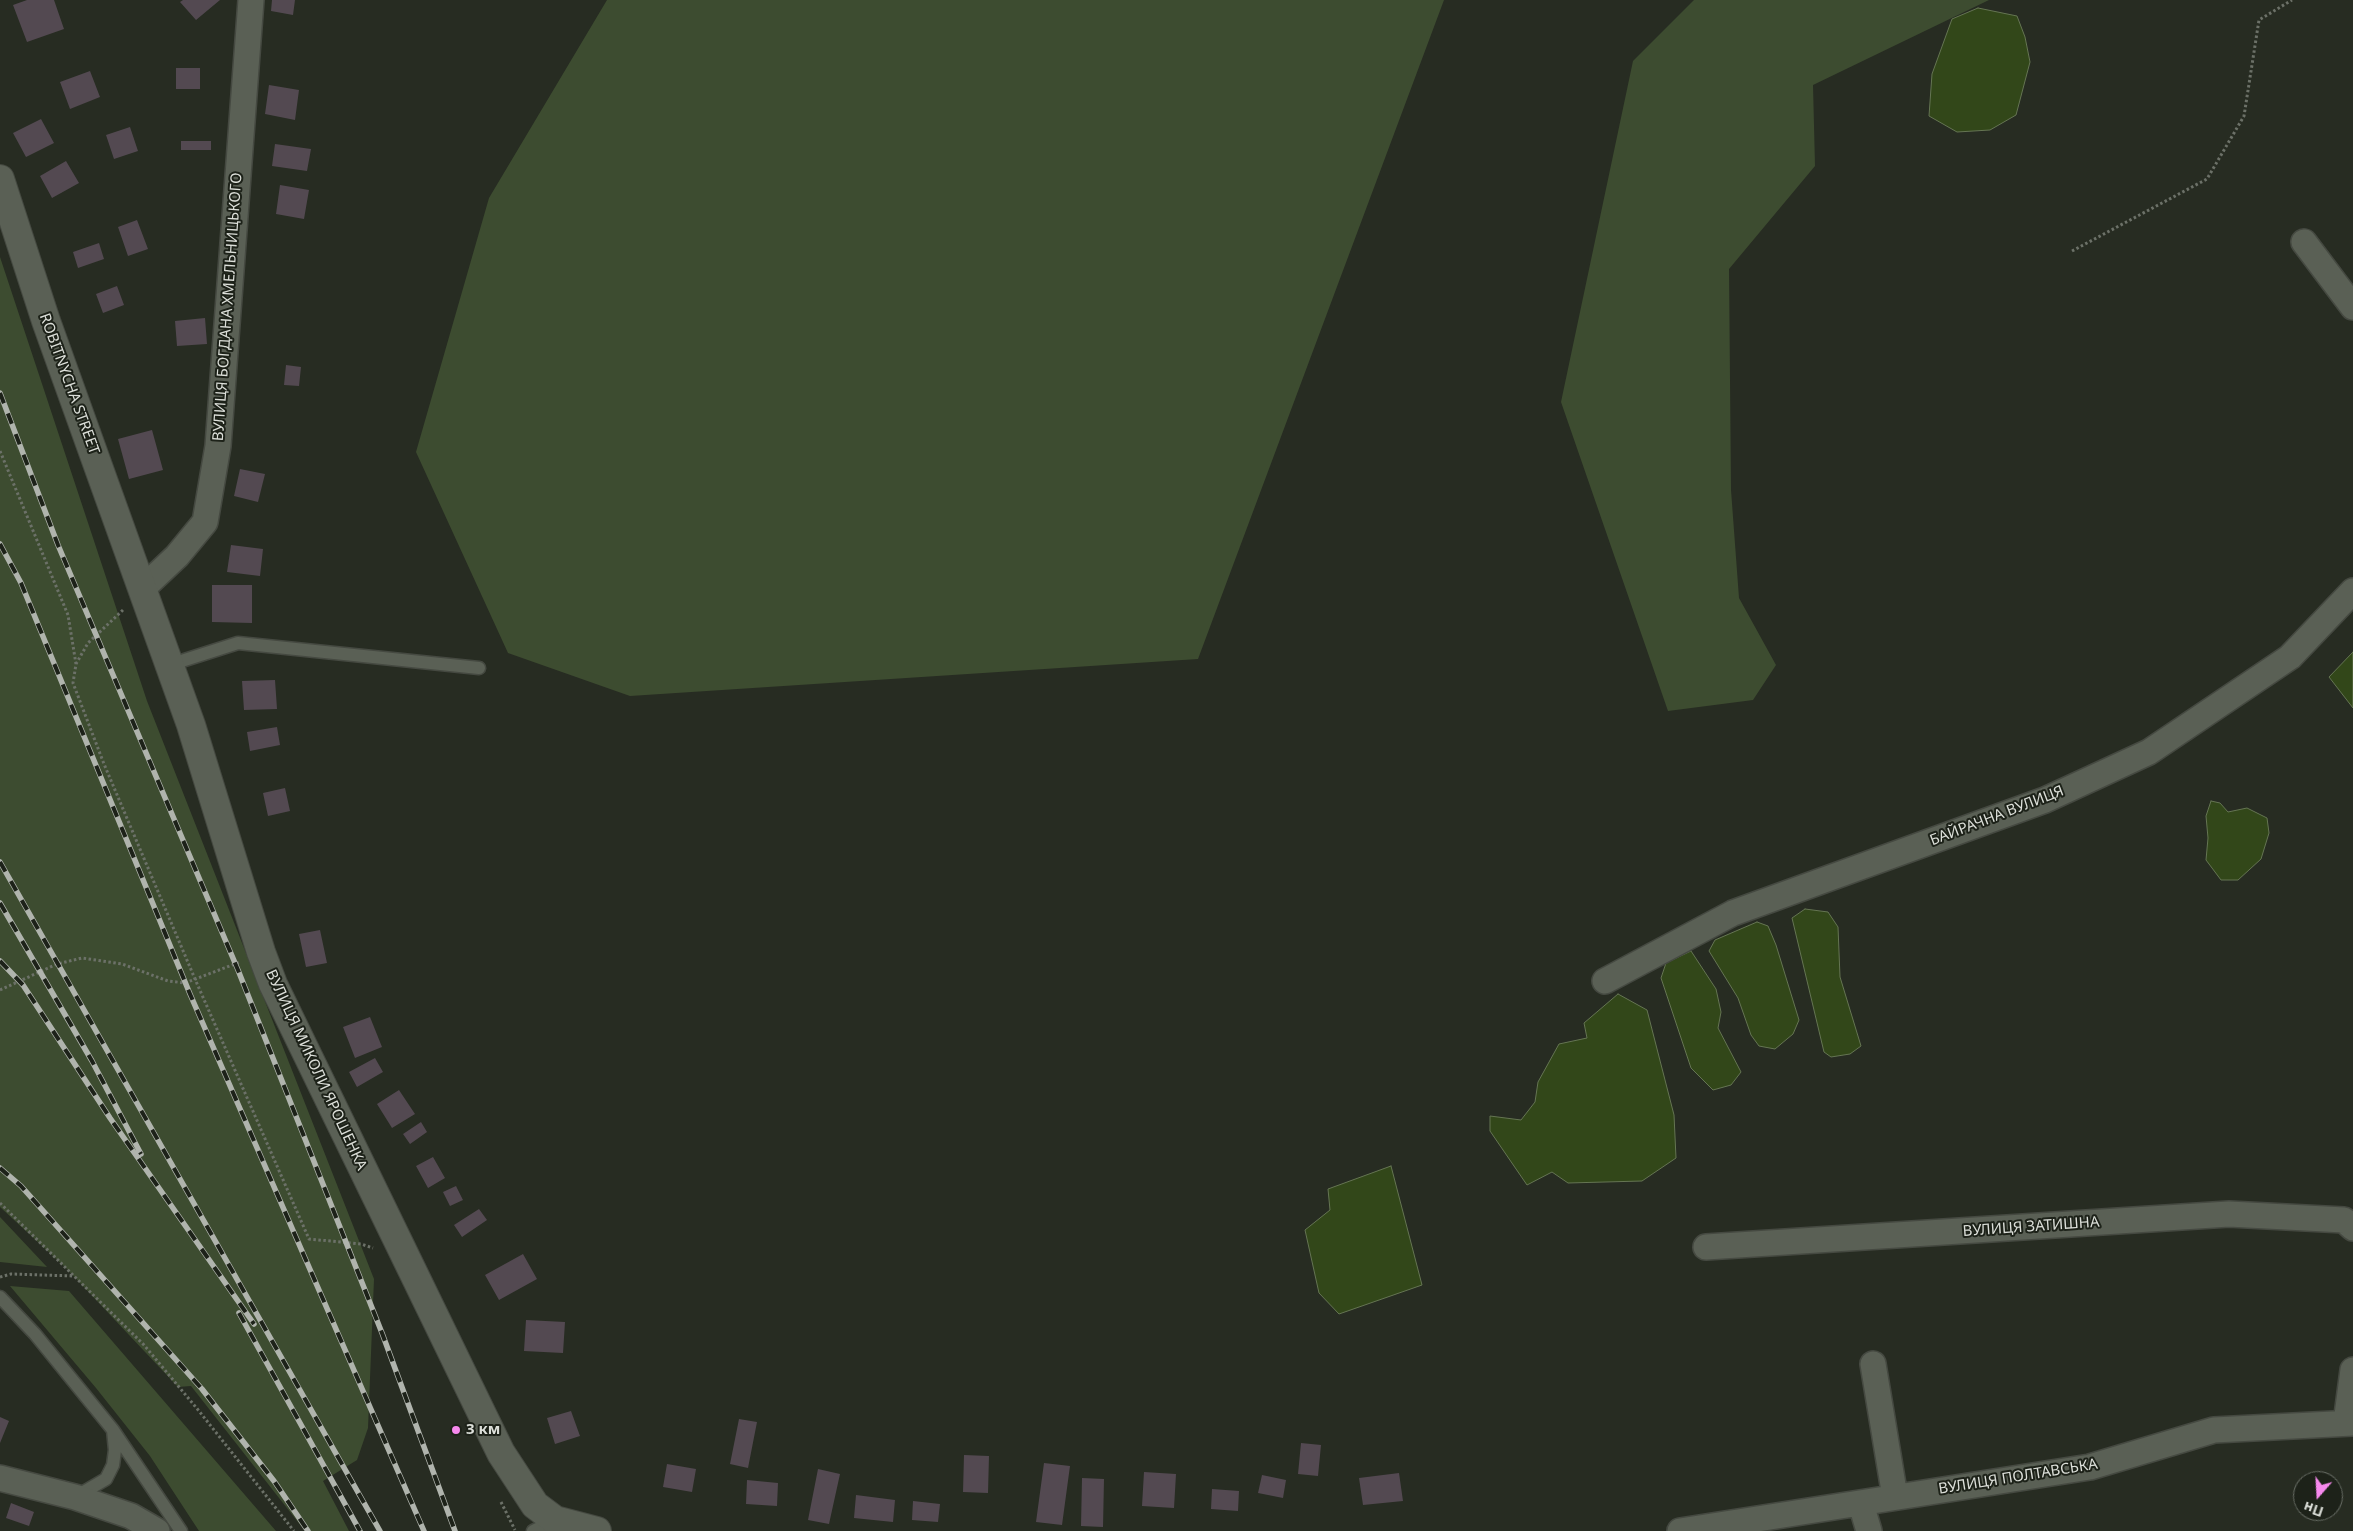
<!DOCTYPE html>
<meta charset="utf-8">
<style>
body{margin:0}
#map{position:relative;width:2353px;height:1531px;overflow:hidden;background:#272c22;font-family:"Noto Sans",sans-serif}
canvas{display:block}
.north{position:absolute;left:2293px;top:1471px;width:50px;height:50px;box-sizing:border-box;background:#1d2219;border:1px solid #696e66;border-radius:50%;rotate:199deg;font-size:14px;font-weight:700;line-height:20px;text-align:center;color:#dcdfd9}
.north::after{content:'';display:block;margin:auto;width:18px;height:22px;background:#f689ed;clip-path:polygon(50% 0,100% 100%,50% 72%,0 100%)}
</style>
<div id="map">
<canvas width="2353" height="1531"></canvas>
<div class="north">Пн</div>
</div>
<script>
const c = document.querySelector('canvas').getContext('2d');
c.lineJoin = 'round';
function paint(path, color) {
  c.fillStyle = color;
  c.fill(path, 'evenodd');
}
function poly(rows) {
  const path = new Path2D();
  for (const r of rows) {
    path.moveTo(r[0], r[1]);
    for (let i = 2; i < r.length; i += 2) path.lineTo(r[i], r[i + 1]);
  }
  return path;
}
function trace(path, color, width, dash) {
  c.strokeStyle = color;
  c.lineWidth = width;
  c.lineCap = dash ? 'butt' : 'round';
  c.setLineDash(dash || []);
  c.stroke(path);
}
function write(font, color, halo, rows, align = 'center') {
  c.font = font + ' "Noto Sans",sans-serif';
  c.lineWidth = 4;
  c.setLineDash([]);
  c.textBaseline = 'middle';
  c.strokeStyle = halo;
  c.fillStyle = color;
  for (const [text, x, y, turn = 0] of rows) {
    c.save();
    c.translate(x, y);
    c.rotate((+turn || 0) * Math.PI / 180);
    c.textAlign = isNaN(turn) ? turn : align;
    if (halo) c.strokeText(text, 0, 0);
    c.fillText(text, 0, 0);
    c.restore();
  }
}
const green = poly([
 [607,0,1444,0,1198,659,630,696,508,653,416,452,489,198],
 [1694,0,1989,0,1813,85,1815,166,1729,269,1731,490,1739,598,1776,665,1753,700,1668,711,1561,402,1633,61],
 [0,257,147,701,374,1279,368,1428,357,1460,323,1481,349,1531,305,1531,191,1386,178,1387,66,1268,0,1207],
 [0,1217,47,1267,0,1262],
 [10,1286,69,1291,276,1531,199,1531,150,1456,96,1388]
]);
const water = poly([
 [1978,8,2017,16,2025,37,2030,62,2016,115,1990,130,1957,132,1929,116,1932,74,1952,19,1978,8],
 [2353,652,2353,708,2329,677,2353,652],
 [2211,801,2220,803,2228,812,2247,808,2267,818,2269,833,2261,859,2238,880,2221,880,2206,860,2208,838,2206,816,2211,801],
 [1805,909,1828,912,1838,927,1840,977,1861,1046,1850,1054,1831,1057,1824,1052,1792,918,1805,909],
 [1757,922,1768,926,1776,945,1799,1020,1793,1034,1775,1049,1759,1046,1751,1035,1738,998,1709,951,1715,940,1757,922],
 [1691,951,1716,989,1721,1012,1718,1028,1741,1072,1731,1085,1713,1090,1691,1068,1661,978,1666,963,1691,951],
 [1618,994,1647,1010,1674,1115,1676,1158,1642,1181,1568,1183,1552,1172,1527,1185,1490,1131,1490,1116,1521,1120,1535,1102,1538,1082,1559,1044,1587,1038,1584,1023,1618,994],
 [1391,1166,1422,1285,1339,1314,1319,1293,1305,1230,1330,1210,1328,1189,1391,1166]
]);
const building = poly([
 [27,0,54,0,64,29,27,42,13,5],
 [183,0,220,0,196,20,180,2],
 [272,0,295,0,293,15,271,11],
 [176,68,200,68,200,89,176,89],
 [90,71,100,97,70,109,60,82],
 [269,85,299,90,295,120,265,114],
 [41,119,54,143,26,157,13,133],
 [130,127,138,151,114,159,106,135],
 [181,141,211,141,211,150,181,150],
 [275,144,311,149,307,171,272,166],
 [66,161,79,183,52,198,40,176],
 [280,185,309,190,304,219,276,214],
 [137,220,148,249,128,256,118,227],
 [99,243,104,259,78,268,73,252],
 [117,286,124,305,103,313,96,294],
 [205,318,207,344,177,346,175,321],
 [286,365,301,367,299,386,284,385],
 [152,430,163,470,129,479,118,439],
 [240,469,265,474,258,502,234,496],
 [231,545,263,549,260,576,227,572],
 [212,585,252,585,252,623,212,622],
 [275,680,277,709,244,710,242,681],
 [277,727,280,745,250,751,247,732],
 [285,788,290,811,268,816,263,793],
 [320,930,327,963,306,967,299,934],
 [370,1017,382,1047,355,1058,343,1027],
 [375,1058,383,1072,357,1087,349,1072],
 [399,1090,415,1114,392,1128,377,1104],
 [421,1122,427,1132,410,1144,403,1134],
 [433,1157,445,1178,428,1188,416,1166],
 [456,1186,463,1200,450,1206,443,1192],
 [479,1209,487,1220,462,1237,454,1225],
 [523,1254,537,1279,499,1300,485,1275],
 [526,1320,565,1322,563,1353,524,1351],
 [571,1411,580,1436,555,1444,547,1418],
 [0,1417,9,1421,0,1443],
 [739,1419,757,1422,748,1468,730,1464],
 [1301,1443,1321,1445,1318,1476,1298,1474],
 [964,1455,989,1456,988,1493,963,1492],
 [1044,1463,1070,1466,1062,1525,1036,1522],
 [667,1464,696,1469,692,1492,663,1487],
 [818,1469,840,1474,829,1524,808,1520],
 [1144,1472,1176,1474,1174,1508,1142,1506],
 [1399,1473,1403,1501,1363,1505,1359,1478],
 [1262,1475,1286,1480,1283,1498,1258,1493],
 [1082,1478,1104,1479,1103,1527,1081,1526],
 [747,1480,778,1483,777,1506,746,1504],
 [1212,1489,1239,1491,1238,1511,1211,1509],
 [856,1495,895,1500,893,1522,854,1518],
 [913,1501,940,1504,938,1522,912,1520],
 [11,1503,34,1512,29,1526,6,1518]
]);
const path = poly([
 [2072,251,2207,179,2244,116,2259,20,2292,0],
 [0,451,68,615,76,664],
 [123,610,88,643,76,664,73,683,104,764,195,979,309,1239,361,1244,373,1248],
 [0,990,57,964,82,958,122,964,168,981,185,983,240,962],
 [0,1203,144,1345,199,1411,294,1531],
 [0,1277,11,1274,74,1276],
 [501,1502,515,1530]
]);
const service = poly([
 [169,665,238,643,479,668],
 [0,1297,35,1334,113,1430,181,1531],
 [77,1496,106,1479,113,1465,115,1450,113,1430],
 [533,1531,555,1520]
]);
const minor = poly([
 [2304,242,2353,307],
 [142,589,177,556,205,522,218,446,251,0],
 [1605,981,1733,913,2045,800,2149,752,2290,657,2353,591],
 [1706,1247,2229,1214,2344,1220,2353,1228],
 [1873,1364,1895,1497],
 [2346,1423,2353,1370],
 [0,1478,75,1497,131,1516,157,1531],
 [1861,1504,1869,1531],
 [1680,1531,2090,1467,2214,1430,2353,1423]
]);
const tertiary = poly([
 [0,179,46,321,191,725,261,952,273,984,501,1453,535,1505,555,1520,597,1531]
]);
const rail = poly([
 [0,393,58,545,238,970,382,1333,455,1531],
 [0,544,21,583,190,994,424,1531],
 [0,862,380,1531],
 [0,903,92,1061,141,1154],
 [0,961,23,985,110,1118,254,1324],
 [0,1168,21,1186,202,1389,274,1481,308,1531],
 [239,1313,360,1531]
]);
const markers = [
 [456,1430,5,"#f689ed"]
];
const streetNames = [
 ["ВУЛИЦЯ БОГДАНА ХМЕЛЬНИЦЬКОГО",228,307,-86],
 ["ROBITNYCHA STREET",69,384,70],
 ["БАЙРАЧНА ВУЛИЦЯ",1997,816,-21],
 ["ВУЛИЦЯ МИКОЛИ ЯРОШЕНКА",316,1070,65],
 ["ВУЛИЦЯ ЗАТИШНА",2031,1227,-4],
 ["ВУЛИЦЯ ПОЛТАВСЬКА",2018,1477,-9]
];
const poiNames = [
 ["3 км",466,1430]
];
paint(green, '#3d4c30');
paint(water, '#324719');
trace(water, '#657553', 1);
paint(building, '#534951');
trace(service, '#454941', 15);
trace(minor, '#454941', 28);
trace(tertiary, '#454941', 30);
trace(path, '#6c7168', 3, [2.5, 2.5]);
trace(service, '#5a6055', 12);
trace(minor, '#5a6055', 25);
trace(tertiary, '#5a6055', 28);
trace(rail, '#b0b4ad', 5.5);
trace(rail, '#1d2219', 4, [11]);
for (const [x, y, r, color] of markers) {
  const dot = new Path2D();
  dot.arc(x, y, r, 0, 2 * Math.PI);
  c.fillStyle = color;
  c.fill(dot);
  trace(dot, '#1d2219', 2);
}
write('15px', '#dcdfd9', '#1d2219', streetNames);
write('bold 15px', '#dcdfd9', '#1d2219', poiNames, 'left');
</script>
